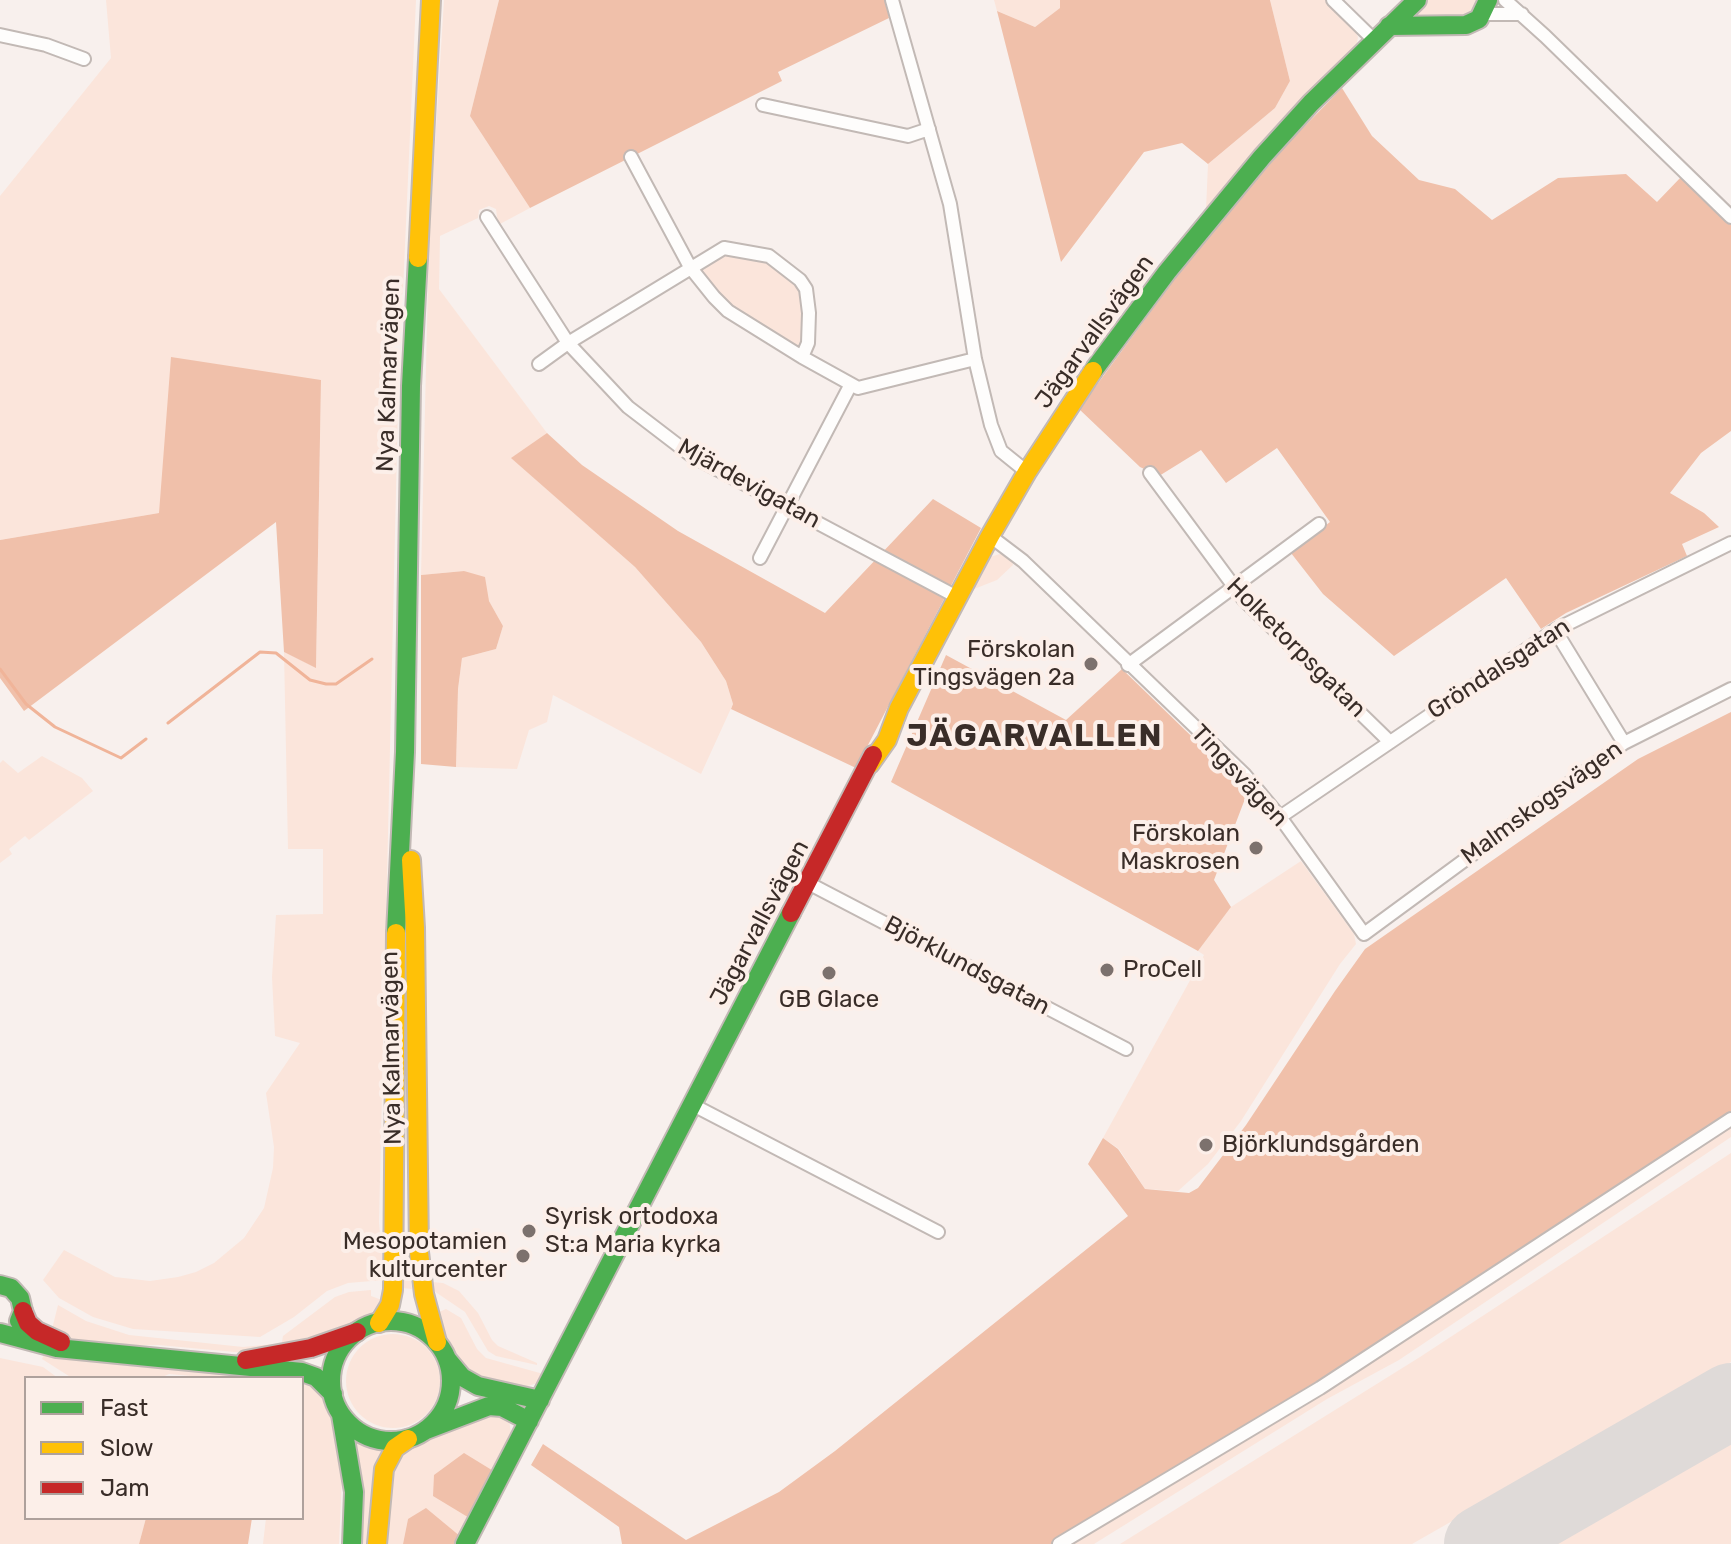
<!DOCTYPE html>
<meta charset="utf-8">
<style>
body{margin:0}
#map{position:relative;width:1731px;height:1544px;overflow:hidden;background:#f8f0ed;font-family:Rubik,sans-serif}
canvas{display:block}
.legend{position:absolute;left:24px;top:1376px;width:280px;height:144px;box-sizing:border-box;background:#fcefe9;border:2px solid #aea19c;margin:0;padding:10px 14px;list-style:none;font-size:24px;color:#392d28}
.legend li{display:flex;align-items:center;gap:16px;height:40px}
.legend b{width:40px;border:2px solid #aea19c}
</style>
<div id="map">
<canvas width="1731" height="1544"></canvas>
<ul class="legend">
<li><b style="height:10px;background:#4caf50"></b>Fast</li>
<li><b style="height:10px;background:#ffc107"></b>Slow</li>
<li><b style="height:10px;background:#c62828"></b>Jam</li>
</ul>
</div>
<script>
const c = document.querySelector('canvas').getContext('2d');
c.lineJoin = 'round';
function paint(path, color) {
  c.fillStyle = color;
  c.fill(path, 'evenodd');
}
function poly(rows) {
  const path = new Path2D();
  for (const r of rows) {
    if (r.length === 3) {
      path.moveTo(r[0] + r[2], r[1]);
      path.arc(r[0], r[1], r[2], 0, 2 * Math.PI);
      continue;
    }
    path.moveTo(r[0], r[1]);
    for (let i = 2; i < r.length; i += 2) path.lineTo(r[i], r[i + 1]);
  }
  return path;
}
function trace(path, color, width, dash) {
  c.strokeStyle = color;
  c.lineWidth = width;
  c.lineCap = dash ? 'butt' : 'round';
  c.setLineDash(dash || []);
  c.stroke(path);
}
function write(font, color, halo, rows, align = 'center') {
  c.font = font + ' Rubik,sans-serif';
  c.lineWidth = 8;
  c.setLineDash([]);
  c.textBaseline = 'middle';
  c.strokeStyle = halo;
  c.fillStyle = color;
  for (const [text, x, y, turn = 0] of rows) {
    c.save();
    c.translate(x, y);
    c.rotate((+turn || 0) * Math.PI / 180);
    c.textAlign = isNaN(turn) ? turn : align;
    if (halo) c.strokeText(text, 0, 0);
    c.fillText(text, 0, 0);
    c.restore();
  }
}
const green = poly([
 [106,0,416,0,403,290,392,351,398,404,379,1222,384,1280,348,1283,327,1291,294,1317,260,1337,133,1329,93,1317,59,1298,43,1280,64,1250,115,1277,150,1281,178,1277,196,1272,214,1263,244,1238,264,1208,273,1168,274,1147,266,1093,300,1043,275,1036,272,977,276,915,323,914,323,849,288,849,284,652,316,667,321,381,159,513,0,540,0,196,111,58],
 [444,0,499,0,470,116,530,208,498,225,496,209,489,206,479,210,478,218,440,236,439,289,547,433,512,458,635,567,701,642,726,681,733,704,701,774,553,695,547,722,529,730,517,769,456,767,458,689,462,658,496,649,503,626,489,601,464,571,421,575,429,241],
 [994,0,1060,0,1060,8,1035,27,997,11],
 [1270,0,1326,0,1353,26,1358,37,1356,48,1206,210,1208,164,1275,108,1290,81],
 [1426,0,1482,0,1469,19,1413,19,1410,15],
 [727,253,762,259,799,288,804,301,804,342,800,349,733,310,703,275,703,265],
 [1003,553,1012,560,1013,565,997,580,974,589,967,598,984,562,990,557],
 [42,756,82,778,93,791,29,840,25,836,9,849,12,854,0,863,0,763,3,760,18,773],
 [1301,861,1354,934,1356,944,1340,964,1241,1121,1208,1164,1178,1191,1145,1189,1119,1149,1103,1138,1204,955,1198,951,1231,907],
 [405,960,405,1242,412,1289,402,1288,400,1244],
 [1731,1126,1731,1137,1399,1360,1327,1399,1094,1544,1071,1544,1323,1392],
 [1731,1153,1731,1362,1412,1544,1120,1544,1420,1357],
 [432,1282,443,1283,459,1291,478,1313,492,1340,498,1346,537,1363,537,1365,496,1356,488,1351,465,1312,434,1291],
 [371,1290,371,1296,382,1300,366,1319,349,1328,281,1348,283,1336,335,1297,349,1292],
 [58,1305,86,1321,129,1335,243,1347,274,1344,274,1352,257,1354,158,1345,103,1346,71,1341,51,1333],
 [446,1309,461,1318,477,1349,486,1358,547,1375,538,1383,521,1388,478,1377,466,1370,452,1351,445,1335,439,1312],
 [393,1381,47],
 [45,1352,272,1378,213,1378,169,1374,160,1378,72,1378,42,1359],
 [0,1358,43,1367,58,1378,26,1378,26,1518,146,1518,139,1544,0,1544],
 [302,1378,310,1379,323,1390,336,1432,342,1477,339,1544,263,1544,266,1518,302,1518],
 [494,1412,509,1420,511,1433,508,1443,461,1537,408,1519,403,1544,387,1544,393,1471,404,1452,465,1421],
 [356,1437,383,1447,375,1466,367,1544,361,1544,364,1501],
 [1731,1440,1731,1544,1548,1544]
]);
const forest = poly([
 [499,0,886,0,889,18,778,72,782,81,530,208,470,116],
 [1060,0,1270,0,1290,81,1275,108,1208,164,1182,143,1144,152,1061,262,997,11,1035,27,1060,8],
 [1342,88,1372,136,1419,180,1455,189,1492,220,1558,178,1626,174,1657,202,1681,177,1731,222,1731,431,1701,453,1670,493,1704,513,1719,527,1682,544,1687,556,1566,613,1541,629,1506,578,1394,656,1323,594,1291,553,1330,522,1277,448,1226,483,1201,450,1159,476,1140,467,1079,409,1199,246,1291,140],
 [171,357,321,380,316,668,284,652,276,522,24,711,0,678,0,540,159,513],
 [547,433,582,465,678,531,825,613,933,499,981,528,856,768,731,709,733,704,726,681,701,642,635,567,511,458],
 [464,571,485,577,489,601,503,626,496,649,462,658,458,689,456,767,421,764,421,575],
 [946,655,1066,720,1122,669,1248,791,1214,880,1231,907,1198,951,891,782],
 [1731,712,1731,1112,1322,1380,1053,1544,622,1544,619,1527,531,1465,543,1444,686,1540,779,1492,835,1451,1128,1216,1088,1164,1103,1138,1118,1149,1145,1189,1189,1193,1198,1188,1246,1125,1335,991,1365,949,1638,759],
 [464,1453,495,1472,471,1519,433,1496,434,1475],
 [426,1508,461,1537,458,1544,403,1544,408,1519],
 [146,1518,252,1518,248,1544,139,1544]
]);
const stream = poly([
 [0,669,26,704,55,727,121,758,146,739],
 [168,723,260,652,276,653,310,680,326,684,336,684,372,659]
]);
const runway = poly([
 [1482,1544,1731,1401]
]);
const street = poly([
 [892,0,950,204,975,359,991,425,1001,451,1027,472],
 [1333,0,1374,40],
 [1505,0,1545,36,1731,217],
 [1484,14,1522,14],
 [0,35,46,45,84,59],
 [763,105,908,136,929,129],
 [631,157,690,267,714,297,728,311,802,357,858,388,975,359],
 [487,217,568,343,628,407,692,456,957,597],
 [539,364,568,343,724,248,769,256,800,280,806,289,809,313,808,343,802,357],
 [1150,473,1244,600,1390,742],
 [990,536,1023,561,1245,775,1280,817,1364,934,1624,743,1731,689],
 [760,558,851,384],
 [1555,630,1624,743],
 [1128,665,1319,524],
 [1280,817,1555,630,1731,543],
 [808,883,1126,1049],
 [693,1105,938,1232],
 [1059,1544,1320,1388,1731,1119]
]);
const fast = poly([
 [1389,26,1466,25,1479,19,1488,0],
 [1093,371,1167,272,1262,157,1311,103,1417,0],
 [396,933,405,752,411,386,418,258],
 [0,1285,11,1288,20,1298,23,1311,19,1321],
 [391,1381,60],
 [0,1333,57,1348,302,1372,316,1377,333,1394],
 [447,1359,462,1377,478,1386,540,1400],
 [341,1415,354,1492,352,1544],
 [426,1430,489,1406,502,1407,529,1421],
 [465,1544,791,913]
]);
const slow = poly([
 [418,258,431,0],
 [870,764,887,740,899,708,990,536,1027,472,1093,371],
 [411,860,415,928,419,1252,424,1294,437,1342],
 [379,1323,390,1305,393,1290,396,933],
 [377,1544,384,1469,395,1448,408,1439]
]);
const jam = poly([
 [791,913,873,755],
 [23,1311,28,1323,37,1331,61,1342],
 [246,1360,311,1348,357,1332]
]);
const markers = [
 [1091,664,8,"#7c716d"],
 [1256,848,8,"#7c716d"],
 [1107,970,8,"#7c716d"],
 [829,973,8,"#7c716d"],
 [1206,1145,8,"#7c716d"],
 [529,1231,8,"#7c716d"],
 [523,1256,8,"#7c716d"]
];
const streetNames = [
 ["Jägarvallsvägen",1095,332,-54],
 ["Nya Kalmarvägen",389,375,-88],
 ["Mjärdevigatan",749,484,29],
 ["Holketorpsgatan",1296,648,45],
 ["Gröndalsgatan",1499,669,-33],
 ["Tingsvägen",1239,776,47],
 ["Malmskogsvägen",1542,803,-36],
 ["Jägarvallsvägen",760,923,-62],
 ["Björklundsgatan",967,966,28],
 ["Nya Kalmarvägen",392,1048,-91]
];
const poiNames = [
 ["Förskolan",1075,650],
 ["Tingsvägen 2a",1075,678],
 ["Förskolan",1240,834],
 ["Maskrosen",1240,862],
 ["ProCell",1123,970,"left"],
 ["GB Glace",829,1000,"center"],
 ["Björklundsgården",1222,1145,"left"],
 ["Syrisk ortodoxa",545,1217,"left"],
 ["St:a Maria kyrka",545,1245,"left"],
 ["Mesopotamien",507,1242],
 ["kulturcenter",507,1270]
];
const districtNames = [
 ["JÄGARVALLEN",1035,737]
];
paint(green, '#fbe5db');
paint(forest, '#f0c0aa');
trace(stream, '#f0b499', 3);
trace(runway, '#dfdad8', 76);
trace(street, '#c2b9b5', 16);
trace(fast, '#c2b9b5', 22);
trace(slow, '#c2b9b5', 22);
trace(jam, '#c2b9b5', 22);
trace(street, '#fefdfc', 12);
trace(fast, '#4caf50', 18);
trace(slow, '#ffc107', 18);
trace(jam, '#c62828', 18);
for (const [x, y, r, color] of markers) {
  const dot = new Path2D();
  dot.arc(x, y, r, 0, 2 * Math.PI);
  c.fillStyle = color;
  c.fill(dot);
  trace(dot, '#fcefe9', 3);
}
write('24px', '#392d28', '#fcefe9', streetNames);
write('24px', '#392d28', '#fcefe9', poiNames, 'right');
c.letterSpacing = '2px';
write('bold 32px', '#392d28', '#fcefe9', districtNames);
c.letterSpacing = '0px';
</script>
